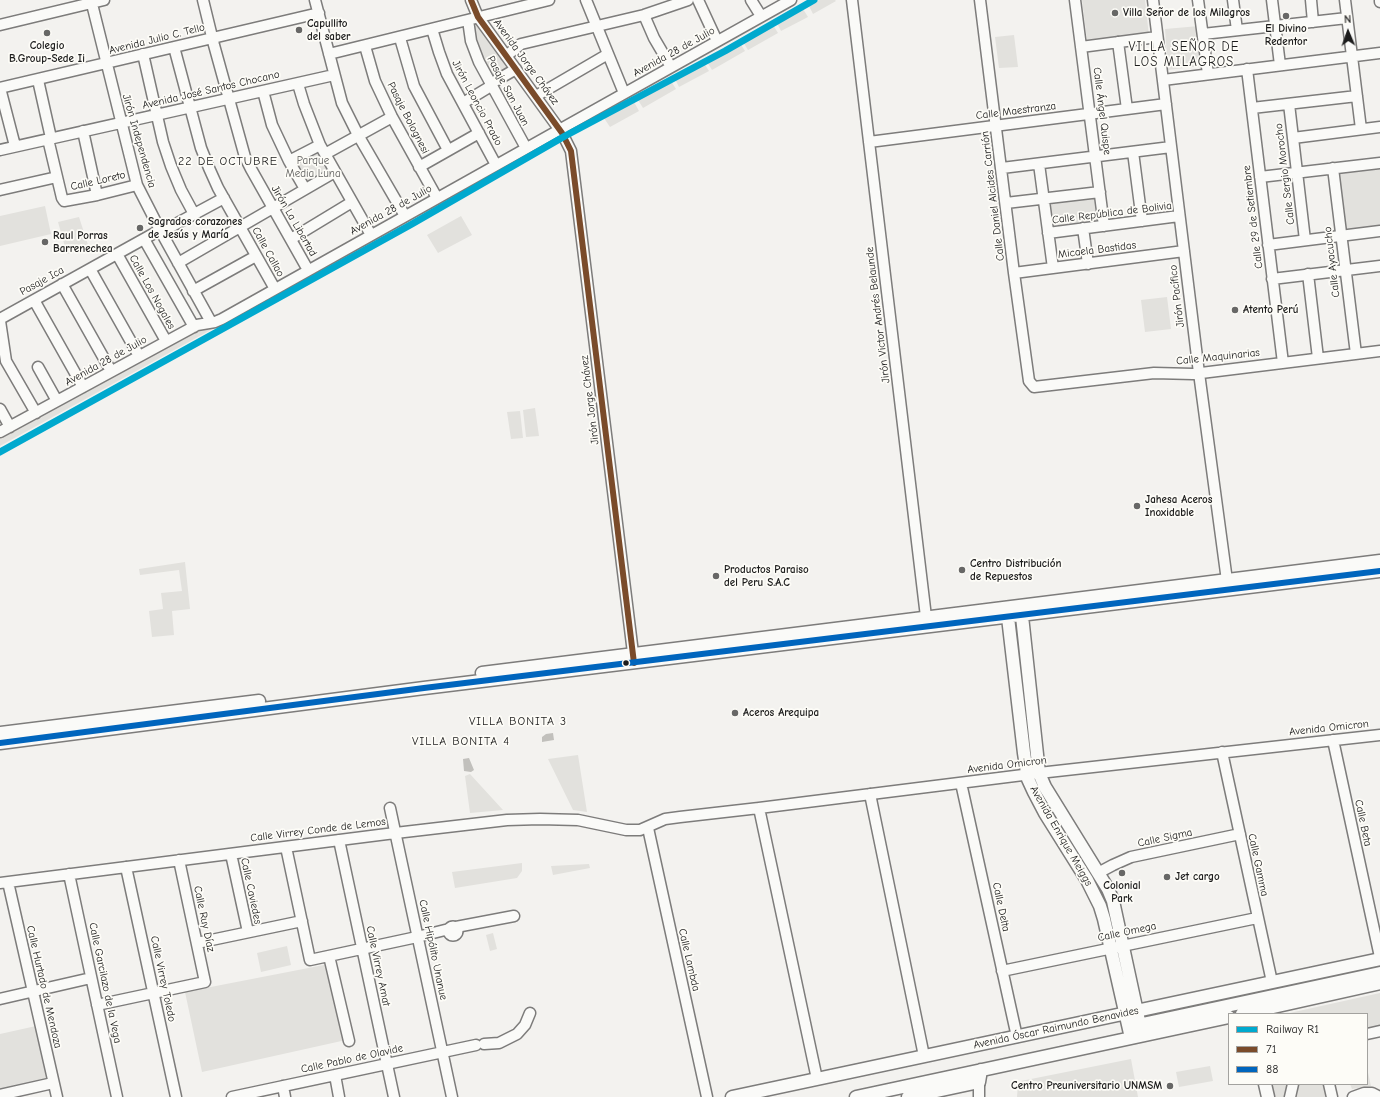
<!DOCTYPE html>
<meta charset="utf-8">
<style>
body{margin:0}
#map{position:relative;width:1380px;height:1097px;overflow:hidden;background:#f3f2ef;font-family:"Comic Neue",sans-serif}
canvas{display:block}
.legend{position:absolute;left:1228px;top:1013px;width:140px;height:72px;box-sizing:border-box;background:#fdfcf7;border:1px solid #a3a29f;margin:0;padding:5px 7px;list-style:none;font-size:12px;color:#1c1c1c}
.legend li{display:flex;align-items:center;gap:8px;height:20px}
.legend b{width:20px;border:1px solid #a3a29f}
.north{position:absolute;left:1328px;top:12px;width:40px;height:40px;-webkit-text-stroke:3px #fdfcf7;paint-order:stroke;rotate:358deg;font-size:11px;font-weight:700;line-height:16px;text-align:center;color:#1c1c1c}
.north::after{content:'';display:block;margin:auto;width:14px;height:18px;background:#1c1c1c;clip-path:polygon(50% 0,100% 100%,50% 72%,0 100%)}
</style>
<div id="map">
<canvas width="1380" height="1097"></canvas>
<ul class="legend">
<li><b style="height:5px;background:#00a9ce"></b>Railway R1</li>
<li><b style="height:5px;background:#7a4b2a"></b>71</li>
<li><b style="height:5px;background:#0065bd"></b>88</li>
</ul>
<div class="north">N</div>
</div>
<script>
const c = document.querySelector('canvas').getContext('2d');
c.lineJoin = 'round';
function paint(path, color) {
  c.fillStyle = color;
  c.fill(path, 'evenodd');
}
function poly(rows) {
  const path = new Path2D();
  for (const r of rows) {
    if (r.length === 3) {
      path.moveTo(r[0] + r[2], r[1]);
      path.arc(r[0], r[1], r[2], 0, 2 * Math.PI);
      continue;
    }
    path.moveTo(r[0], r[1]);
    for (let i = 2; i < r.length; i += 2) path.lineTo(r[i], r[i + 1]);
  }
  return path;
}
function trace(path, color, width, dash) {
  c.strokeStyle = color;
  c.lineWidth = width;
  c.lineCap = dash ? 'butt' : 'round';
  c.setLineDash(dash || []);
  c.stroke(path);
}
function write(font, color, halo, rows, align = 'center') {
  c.font = font + ' "Comic Neue",sans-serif';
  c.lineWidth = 3.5;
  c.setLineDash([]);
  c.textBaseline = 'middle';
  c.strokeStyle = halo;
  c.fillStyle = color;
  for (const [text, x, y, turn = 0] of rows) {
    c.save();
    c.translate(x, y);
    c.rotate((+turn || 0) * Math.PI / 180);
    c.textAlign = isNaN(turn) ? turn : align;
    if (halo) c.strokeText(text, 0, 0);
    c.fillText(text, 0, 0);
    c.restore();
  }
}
const green = poly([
 [819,0,835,0,836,1,813,14,809,6],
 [1082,0,1145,0,1149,36,1087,40],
 [803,9,808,17,781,31,777,23],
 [477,25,511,68,493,78,476,46,474,26],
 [773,25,778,33,748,50,743,42],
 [1199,26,1201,66,1168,70,1165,29],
 [1014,35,1018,67,999,68,995,37],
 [740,43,745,51,712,70,707,62],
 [704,63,709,71,679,87,675,79],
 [671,81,676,89,643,108,638,100],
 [634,102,639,111,610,127,604,118],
 [559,133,561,136,501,170,0,446,0,434],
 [319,150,332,173,306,187,294,163],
 [1380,166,1380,230,1346,234,1338,171],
 [1097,195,1100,220,1050,226,1046,202],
 [45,206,51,234,0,246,0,216],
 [461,216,472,235,438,253,427,235],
 [79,217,89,248,67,254,58,222],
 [1167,297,1171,329,1145,332,1141,300],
 [535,408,539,436,526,437,523,410],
 [520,411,523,438,511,439,507,412],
 [185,562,190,609,172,611,174,635,152,637,149,611,163,609,161,593,182,591,179,570,140,575,139,569],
 [1020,648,1028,721,1027,721,1025,718,1017,650],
 [578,755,587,812,573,810,548,759],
 [470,774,503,810,470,813,465,776],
 [1054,811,1096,881,1094,882,1051,816,1052,812],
 [522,863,522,871,517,878,455,888,452,872],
 [589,864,590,868,553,875,551,866],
 [493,933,497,949,490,951,486,935],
 [287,946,291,965,261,972,257,953],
 [329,964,346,1040,202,1072,185,992],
 [1380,993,1380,1027,1367,1030,1367,1014,1285,1014],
 [36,1026,49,1080,0,1091,0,1034],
 [1131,1059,1138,1097,1017,1097,1018,1084,1021,1081],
 [1210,1066,1213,1081,1179,1087,1176,1072],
 [1367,1068,1371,1086,1352,1089,1350,1084,1367,1084],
 [1269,1084,1288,1084,1287,1097,1272,1097],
 [1298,1084,1325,1084,1327,1097,1296,1097,1298,1091]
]);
const water = poly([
 [553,733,554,740,542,742,542,737,546,734],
 [469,758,474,770,471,772,464,771,463,759]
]);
const minor = poly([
 [91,0,137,185,160,230,211,322],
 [203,0,214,45,245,157,251,169,308,270],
 [315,0,342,103,358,135,405,216],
 [471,0,478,17,486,28,562,133,571,151,634,661],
 [586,0,624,93],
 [698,0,717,41],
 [751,0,761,16],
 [852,0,927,625],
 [980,0,1014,273,1029,381,1034,387,1154,373,1193,374,1380,351],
 [1075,0,1104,226],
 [1153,0,1199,373,1228,588],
 [1198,0,1208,74],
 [1233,0,1237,30],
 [1272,0,1280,65],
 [1311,0,1313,22],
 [1345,0,1361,129],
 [1380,0,1380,2],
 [644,15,654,38,671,67],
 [468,20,471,41,479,62,526,148],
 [0,25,104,0],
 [432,29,439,52,447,74,496,165],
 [1203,34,1347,18],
 [400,38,414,86,448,150],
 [1118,42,1127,109],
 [365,46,375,81,392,117,437,198],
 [174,47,201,148,209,168,218,188,275,289],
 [1081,47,1157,37],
 [143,54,163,142,171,166,181,190,194,214],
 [329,54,549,0],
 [506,56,521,44,644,15,688,0],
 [1247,69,1283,363],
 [38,80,51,138],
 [1163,80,1380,53],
 [298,84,304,104,320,145,371,235],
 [490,84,516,69],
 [0,88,319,13],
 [0,88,15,146],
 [263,91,272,125,289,161,305,189],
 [536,96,608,54],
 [463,103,491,86],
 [1289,104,1305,240],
 [1252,108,1357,96],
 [83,131,97,195],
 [1293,138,1380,127],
 [48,139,62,198,64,201,97,195,137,185],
 [869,142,1166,104],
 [0,150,334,75],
 [1133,152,1142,221],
 [325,154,392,117],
 [289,161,320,145],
 [1039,164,1053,268],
 [419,167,479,133],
 [1002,168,1171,147],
 [1333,168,1356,354],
 [1260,177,1380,163],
 [0,190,57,177],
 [1006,203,1100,192],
 [1083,228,1088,264],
 [161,232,224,198],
 [1048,233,1179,216],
 [144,239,194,327],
 [291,239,352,202],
 [1268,245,1380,231],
 [117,254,166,341],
 [178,263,335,172],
 [90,269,139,356],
 [1014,273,1184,251],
 [1308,274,1318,358],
 [1272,279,1380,266],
 [62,284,111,371],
 [193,291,256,256],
 [34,300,83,387],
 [0,319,160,230],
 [0,321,6,361,36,413],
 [38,367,57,401],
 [0,409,10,427],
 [0,432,197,325,215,322,222,319,791,0],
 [1333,740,1380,957],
 [1222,752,1272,982],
 [961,783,1017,1037],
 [870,794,924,1056],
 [390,808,452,1097],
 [759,808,817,1079],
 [648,828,707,1097],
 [339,840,394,1097],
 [286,847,310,960,417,937,449,929],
 [231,854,248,932],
 [126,867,176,1097],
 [1098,873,1113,865,1131,857,1240,834],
 [69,874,117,1097],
 [8,882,57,1097],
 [0,883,387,834,507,820,540,819,578,820,626,830,640,830,665,819,680,817,759,808,1039,773,1380,735],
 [453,931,4.5],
 [456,927,514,916],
 [197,943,302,921],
 [329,956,349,1041],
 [1002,971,1257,918],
 [0,999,91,978],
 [97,1005,205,982,179,860],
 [1367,1034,1380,1031],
 [484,1044,499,1043,517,1034,525,1025,530,1013],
 [335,1075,339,1097],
 [1329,1084,1332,1097],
 [283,1086,285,1097],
 [0,1095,53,1083],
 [232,1097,476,1045],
 [979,1097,979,1082],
 [1290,1097,1293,1084],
 [1353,1097,1364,1093,1372,1093,1380,1097]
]);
const major = poly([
 [1021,607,1039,773,1045,787,1108,889,1113,901,1142,1035],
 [1007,609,1024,753,1028,779,1034,792,1045,813,1087,880,1100,906,1104,919,1131,1038],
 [482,673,1380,561],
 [0,733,259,701],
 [0,743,424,688,1380,571],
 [1242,1014,1380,983],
 [1133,1026,1380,973],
 [1265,1084,1268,1097],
 [732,1097,1380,959],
 [856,1097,1229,1017],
 [908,1097,979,1082,981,1070]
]);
const bus1 = poly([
 [471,0,478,17,486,28,562,133,571,151,634,663]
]);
const bus2 = poly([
 [0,743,424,688,1380,571]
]);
const rail1 = poly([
 [0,452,412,224,565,136,725,51,814,0]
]);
const markers = [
 [1115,13,4,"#676766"],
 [1286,16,4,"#676766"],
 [299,30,4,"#676766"],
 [47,33,4,"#676766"],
 [140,228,4,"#676766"],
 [45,242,4,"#676766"],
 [1235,310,4,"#676766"],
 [1137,506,4,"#676766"],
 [962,570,4,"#676766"],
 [716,576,4,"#676766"],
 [626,663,3.5,"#1c1c1c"],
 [735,713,4,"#676766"],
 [1122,873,4,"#676766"],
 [1167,877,4,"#676766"],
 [1170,1086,4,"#676766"]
];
const poiNames = [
 ["Villa Señor de los Milagros",1123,13],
 ["Capullito",307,24],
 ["del saber",307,37],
 ["El Divino",1286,29,"center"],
 ["Redentor",1286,42,"center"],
 ["Colegio",47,46,"center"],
 ["B.Group-Sede Ii",47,59,"center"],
 ["Sagrados corazones",148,222],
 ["de Jesús y María",148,235],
 ["Raul Porras",53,236],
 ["Barrenechea",53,249],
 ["Atento Perú",1243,310],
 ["Jahesa Aceros",1145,500],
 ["Inoxidable",1145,513],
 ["Centro Distribución",970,564],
 ["de Repuestos",970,577],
 ["Productos Paraiso",724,570],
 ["del Peru S.A.C",724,583],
 ["Aceros Arequipa",743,713],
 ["Jet cargo",1175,877],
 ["Colonial",1122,886,"center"],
 ["Park",1122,899,"center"],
 ["Centro Preuniversitario UNMSM",1162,1086,"right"]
];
const streetNames = [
 ["Avenida Julio C. Tello",157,39,-14],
 ["Avenida 28 de Julio",674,52,-29],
 ["Avenida Jorge Chávez",526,62,54],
 ["Avenida José Santos Chocano",211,90,-13],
 ["Pasaje San Juan",508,91,62],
 ["Jirón Leoncio Prado",477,103,62],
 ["Calle Maestranza",1016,111,-7],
 ["Calle Ángel Quispe",1102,111,83],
 ["Pasaje Bolognesi",408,118,63],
 ["Jirón Independencia",139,141,74],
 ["Calle Sergio Morocho",1285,174,-97],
 ["Calle Loreto",98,181,-13],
 ["Calle Daniel Alcides Carrión",993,196,-97],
 ["Avenida 28 de Julio",391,210,-29],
 ["Calle República de Bolivia",1112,213,-7],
 ["Calle 29 de Setiembre",1253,217,-97],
 ["Jirón La Libertad",294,221,60],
 ["Micaela Bastidas",1097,250,-7],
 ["Calle Callao",268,252,61],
 ["Calle Ayacucho",1332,262,-97],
 ["Pasaje Ica",42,281,-29],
 ["Calle Los Nogales",152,292,61],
 ["Jirón Pacífico",1177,296,-97],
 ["Jirón Victor Andrés Belaunde",878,315,-97],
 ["Calle Maquinarias",1218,357,-6],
 ["Avenida 28 de Julio",106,361,-29],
 ["Jirón Jorge Chávez",590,400,-97],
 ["Avenida Omicron",1329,728,-6],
 ["Avenida Omicron",1007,765,-7],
 ["Calle Beta",1363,823,78],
 ["Calle Virrey Conde de Lemos",318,830,-7],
 ["Avenida Enrique Meiggs",1061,836,60],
 ["Calle Sigma",1165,838,-12],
 ["Calle Gamma",1258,865,78],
 ["Calle Caviedes",251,891,78],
 ["Calle Delta",1001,907,78],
 ["Calle Ruy Díaz",204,919,78],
 ["Calle Omega",1127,932,-12],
 ["Calle Hipólito Unanue",433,950,78],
 ["Calle Lambda",689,960,77],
 ["Calle Virrey Amat",378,966,78],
 ["Calle Virrey Toledo",163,979,78],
 ["Calle Garcilazo de la Vega",105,983,78],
 ["Calle Hurtado de Mendoza",44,987,77],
 ["Avenida Óscar Raimundo Benavides",1056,1028,-12],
 ["Calle Pablo de Olavide",352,1059,-12]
];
const parkNames = [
 ["Parque",313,161],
 ["Media Luna",313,174]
];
const neighbourhoodNames = [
 ["22 DE OCTUBRE",228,162],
 ["VILLA BONITA 3",518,722],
 ["VILLA BONITA 4",461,742]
];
const quarterNames = [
 ["VILLA SEÑOR DE",1184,47],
 ["LOS MILAGROS",1184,62]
];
paint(green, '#e2e1dd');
paint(water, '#c1c0bc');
trace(minor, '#7d7c7b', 13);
trace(major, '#7d7c7b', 15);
trace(minor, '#fafaf8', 10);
trace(major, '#fafaf8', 12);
trace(bus1, '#7a4b2a', 6);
trace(bus2, '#0065bd', 6);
trace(rail1, '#00a9ce', 7);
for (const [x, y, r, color] of markers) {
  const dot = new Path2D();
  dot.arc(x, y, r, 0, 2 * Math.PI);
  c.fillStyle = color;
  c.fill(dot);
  trace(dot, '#fdfcf7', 1.5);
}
write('bold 11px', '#1c1c1c', '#fdfcf7', poiNames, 'left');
write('11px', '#1c1c1c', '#fdfcf7', streetNames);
write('11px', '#5c5c5b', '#fdfcf7', parkNames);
c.letterSpacing = '1px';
write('12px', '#1c1c1c', '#fdfcf7', neighbourhoodNames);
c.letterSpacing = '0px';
c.letterSpacing = '1px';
write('13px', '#1c1c1c', '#fdfcf7', quarterNames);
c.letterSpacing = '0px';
</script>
